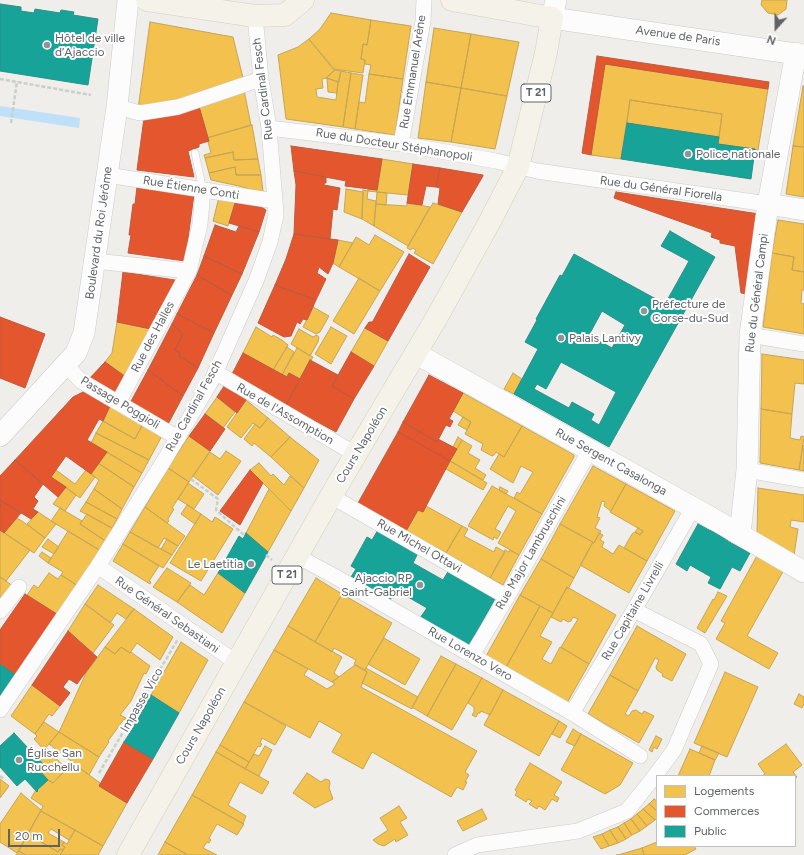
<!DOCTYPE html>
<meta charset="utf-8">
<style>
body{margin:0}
#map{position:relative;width:804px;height:855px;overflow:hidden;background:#efeeea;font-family:Figtree,sans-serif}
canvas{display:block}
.legend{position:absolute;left:656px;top:775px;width:140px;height:72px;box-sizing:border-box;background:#fff;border:1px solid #bfc1c3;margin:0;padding:5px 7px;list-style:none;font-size:12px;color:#5f6368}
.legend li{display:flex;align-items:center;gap:8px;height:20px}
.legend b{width:20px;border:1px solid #bfc1c3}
.north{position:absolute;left:756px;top:8px;width:40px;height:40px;-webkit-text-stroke:3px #fff;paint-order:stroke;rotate:201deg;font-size:11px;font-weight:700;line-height:16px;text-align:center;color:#5f6368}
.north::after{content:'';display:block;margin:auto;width:14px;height:18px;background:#5f6368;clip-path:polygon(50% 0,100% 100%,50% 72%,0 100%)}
.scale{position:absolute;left:8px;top:829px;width:52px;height:18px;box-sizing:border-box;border:2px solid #5f6368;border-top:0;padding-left:5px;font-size:12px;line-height:14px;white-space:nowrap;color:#5f6368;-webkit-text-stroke:3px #fff;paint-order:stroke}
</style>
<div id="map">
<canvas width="804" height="855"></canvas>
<ul class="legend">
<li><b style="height:11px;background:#f2c14e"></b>Logements</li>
<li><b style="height:11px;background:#e4572e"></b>Commerces</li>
<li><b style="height:11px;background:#17a398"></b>Public</li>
</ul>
<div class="north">N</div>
<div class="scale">20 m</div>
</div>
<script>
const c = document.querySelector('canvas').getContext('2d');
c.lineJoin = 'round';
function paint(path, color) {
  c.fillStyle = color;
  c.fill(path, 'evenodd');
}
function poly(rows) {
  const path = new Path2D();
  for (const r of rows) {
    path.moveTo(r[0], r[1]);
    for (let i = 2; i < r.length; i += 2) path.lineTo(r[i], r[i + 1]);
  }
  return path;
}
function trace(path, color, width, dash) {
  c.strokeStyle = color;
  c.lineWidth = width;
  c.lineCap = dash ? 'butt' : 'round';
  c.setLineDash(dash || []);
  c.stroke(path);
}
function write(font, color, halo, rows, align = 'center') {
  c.font = font + ' Figtree,sans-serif';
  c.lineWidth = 4;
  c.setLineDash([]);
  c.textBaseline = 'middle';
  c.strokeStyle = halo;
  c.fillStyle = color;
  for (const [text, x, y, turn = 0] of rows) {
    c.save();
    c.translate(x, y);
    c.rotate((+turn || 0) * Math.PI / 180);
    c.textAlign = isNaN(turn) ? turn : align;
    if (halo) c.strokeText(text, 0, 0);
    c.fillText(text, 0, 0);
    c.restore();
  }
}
const water = poly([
 [0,106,80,118,79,128,0,116]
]);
const homes = poly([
 [762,0,787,0,786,9,778,15,768,13,761,5,762,0],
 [331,13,371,20,367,45,363,44,361,59,365,60,363,73,333,69,309,39,320,29,331,13],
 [371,20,411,26,403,79,369,74,371,65,365,64,365,60,361,59,363,44,367,45,371,20],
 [150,22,233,37,244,82,214,92,138,109,150,22],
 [434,28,471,34,461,88,426,82,434,28],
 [471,34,519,42,507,96,461,88,471,34],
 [309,39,335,70,326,78,322,79,323,88,316,89,317,97,336,100,338,82,341,71,351,73,343,127,286,119,278,55,298,47,309,39],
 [605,64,768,89,758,150,718,144,722,114,630,100,621,159,591,155,605,64],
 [335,70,341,71,339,82,326,78,335,70],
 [351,73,363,75,355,129,343,127,351,73],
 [369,74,403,79,395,135,355,129,359,102,365,103,369,74],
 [327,78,338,82,337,93,328,92,327,78],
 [426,82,461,88,451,142,418,138,426,82],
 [803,86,804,86,804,147,793,146,803,86],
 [461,88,507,96,495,149,451,142,461,88],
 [244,90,251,125,207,138,198,103,244,90],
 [630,100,722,114,719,137,627,123,630,100],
 [252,125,258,159,234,160,233,152,205,158,204,155,211,153,207,138,252,125],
 [793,146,804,147,804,197,786,194,793,146],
 [233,152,234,160,258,159,261,175,236,175,235,167,209,173,205,158,233,152],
 [382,159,413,164,408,195,377,192,382,159],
 [235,167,236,175,261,175,263,191,262,193,239,186,211,180,209,173,235,167],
 [346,189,363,192,362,219,344,212,346,189],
 [368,189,377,190,377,192,368,191,368,189],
 [363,190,368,191,367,199,376,201,374,226,362,219,363,190],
 [377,192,387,193,386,205,376,204,377,192],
 [219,197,236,200,228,226,213,221,219,197],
 [407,203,430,207,408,246,374,226,376,204,407,206,407,203],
 [433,203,462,212,433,264,414,253,416,250,412,248,411,250,407,248,433,203],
 [778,220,804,224,804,272,792,270,794,257,772,253,778,220],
 [375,235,404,252,380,291,339,267,356,237,369,245,375,235],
 [338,240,353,243,339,267,333,263,338,240],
 [772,253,794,257,792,270,804,272,804,290,802,290,801,303,804,304,804,334,763,327,772,253],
 [359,278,380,291,354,334,333,321,359,278],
 [313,307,329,316,320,332,316,334,303,327,313,307],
 [117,322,151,329,126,377,105,362,112,353,117,322],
 [256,327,272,337,273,335,282,340,288,345,273,370,243,353,256,327],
 [331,327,347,336,331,364,315,354,331,327],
 [365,328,388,341,374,366,351,352,365,328],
 [299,329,313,337,317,335,319,337,318,342,310,356,291,344,299,329],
 [287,347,294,352,282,375,273,370,287,347],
 [297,348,313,357,300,379,289,373,287,377,282,375,297,348],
 [762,354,804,360,804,384,795,383,792,414,761,409,762,354],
 [513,373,522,379,514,394,504,389,513,373],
 [463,393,522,426,504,457,496,452,494,455,492,456,481,450,483,444,465,434,471,422,453,411,463,393],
 [217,397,235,412,223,428,205,414,217,397],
 [246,400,268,418,260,428,253,423,241,438,227,427,246,400],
 [110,406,144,422,135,439,103,421,110,406],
 [761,409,792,414,790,438,800,440,801,436,804,437,799,470,760,463,761,409],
 [463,417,471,422,467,430,458,425,463,417],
 [268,418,290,437,271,457,254,443,252,446,244,439,255,424,260,428,268,418],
 [103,421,135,439,144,422,163,434,149,460,96,433,103,421],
 [522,426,574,455,574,457,542,514,514,498,517,492,520,494,533,472,521,466,513,483,490,469,499,454,504,457,522,426],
 [96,433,149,460,142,473,91,443,96,433],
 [189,436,210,451,189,482,168,468,189,436],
 [290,437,319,460,304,488,271,457,290,437],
 [458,437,462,440,457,449,453,447,458,437],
 [462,440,472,446,468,453,480,460,475,468,486,475,483,480,450,461,462,440],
 [803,445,804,446,804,471,799,470,803,445],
 [226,451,241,461,218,495,193,476,210,452,220,459,226,451],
 [107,452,142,473,134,487,98,463,107,452],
 [450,461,487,483,483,490,446,469,450,461],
 [98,463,134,487,122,509,94,489,99,480,91,474,98,463],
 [259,463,271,476,273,474,284,485,290,476,304,488,291,511,250,470,259,463],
 [593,466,626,484,611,511,604,506,605,502,602,501,597,517,600,518,595,528,601,531,594,543,560,524,593,466],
 [168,468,189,482,172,508,174,509,168,519,169,521,167,523,145,507,168,468],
 [56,470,75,484,86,470,95,477,80,498,51,477,56,470],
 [188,483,204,494,194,509,178,499,188,483],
 [626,484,675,511,647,561,624,548,632,534,635,532,640,535,643,531,610,512,626,484],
 [492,486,542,514,519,555,498,543,516,511,508,506,495,529,501,532,497,539,494,537,493,540,468,526,492,486],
 [66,487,76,495,65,511,53,504,66,487],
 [500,487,508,491,506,494,499,490,500,487],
 [758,488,804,495,804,522,791,520,790,527,798,529,794,555,757,534,758,488],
 [94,489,122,509,117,519,86,502,94,489],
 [269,489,291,511,268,552,246,533,269,489],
 [86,502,117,519,112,528,80,511,86,502],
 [187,505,201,514,195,524,181,514,187,505],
 [426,506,462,526,446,553,406,531,418,510,423,512,426,506],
 [145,507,185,536,178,546,164,538,158,548,130,532,145,507],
 [60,508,82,521,80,524,107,542,101,551,51,521,60,508],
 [38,512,56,524,45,538,27,524,38,512],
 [87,514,115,530,107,542,80,524,87,514],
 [201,514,212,522,215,517,233,529,201,581,170,563,201,514],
 [16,518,22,521,45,538,34,553,4,533,16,518],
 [560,524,593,542,574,578,541,559,560,524],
 [462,526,468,529,464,536,494,552,496,547,505,552,490,578,446,553,462,526],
 [638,528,643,531,640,535,635,532,638,528],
 [0,530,30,550,6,581,0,577,0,530],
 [68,531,101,551,78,586,61,575,63,572,48,563,68,531],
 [130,532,172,555,163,568,123,544,130,532],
 [599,533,603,535,600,540,604,542,602,547,613,554,619,545,647,561,629,593,580,565,593,542,594,543,599,533],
 [48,539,59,547,54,554,42,547,48,539],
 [167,539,178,546,172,555,161,549,167,539],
 [123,544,159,566,149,581,151,582,150,584,113,561,123,544],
 [505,550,509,552,510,550,519,555,503,585,490,578,505,550],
 [42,552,51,558,48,563,39,556,42,552],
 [758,554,785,568,747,636,778,653,769,669,716,639,725,623,721,621,758,554],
 [541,559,574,578,568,589,567,587,553,613,520,595,541,559],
 [167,568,191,583,177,602,153,587,167,568],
 [49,573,58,579,61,575,78,586,60,616,27,595,34,585,38,588,49,573],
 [218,573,245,593,222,633,177,602,190,585,204,595,218,573],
 [0,577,13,586,0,603,0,577],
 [316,578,342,594,315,642,288,626,316,578],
 [98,585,134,609,126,619,117,613,110,623,85,604,98,585],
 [567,587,616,615,589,664,561,647,578,619,573,617,571,621,568,622,563,619,561,622,551,617,567,587],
 [718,592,727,596,705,633,697,628,713,599,714,600,718,592],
 [342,594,392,623,365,670,354,664,356,660,334,648,332,652,315,642,342,594],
 [520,595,540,606,505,669,485,658,520,595],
 [85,604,114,625,93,653,68,631,85,604],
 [540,606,553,613,540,636,552,642,542,659,551,664,560,647,589,664,567,703,505,669,540,606],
 [134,609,173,637,160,660,137,643,130,653,121,647,115,654,105,647,134,609],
 [288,626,342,657,334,673,339,677,332,682,274,650,288,626],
 [637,626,686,654,672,681,662,676,663,674,657,670,656,667,659,660,655,658,638,691,610,675,637,626],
 [384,638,420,659,405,685,368,664,384,638],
 [181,642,208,660,179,713,151,695,181,642],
 [105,647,115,654,121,647,130,653,131,652,150,666,146,674,144,673,131,701,120,715,126,718,125,720,124,719,108,741,109,742,99,757,59,732,86,673,105,647],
 [274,650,308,669,304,675,327,689,335,684,332,682,355,665,367,672,361,687,477,751,465,772,469,775,465,782,467,782,463,790,457,787,451,797,372,752,363,769,332,752,342,734,319,721,310,738,244,702,274,650],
 [441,656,456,664,427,716,412,707,441,656],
 [456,664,482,678,452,730,427,716,456,664],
 [366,668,418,697,412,709,362,683,367,672,365,670,366,668],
 [725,672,758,687,727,757,694,743,725,672],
 [610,675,638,691,625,714,629,716,632,711,636,710,642,714,644,711,654,716,639,743,588,714,610,675],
 [482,678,503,690,490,715,481,711,480,713,478,713,476,717,472,715,474,712,474,707,468,703,482,678],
 [32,685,60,706,52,716,49,714,35,734,11,716,32,685],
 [503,690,559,721,539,756,484,725,503,690],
 [799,694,804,697,804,704,802,708,794,704,799,694],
 [244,702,286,726,275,745,262,738,260,743,262,744,260,747,258,746,249,762,220,745,244,702],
 [559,721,567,726,560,738,552,734,559,721],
 [44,722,59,732,44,750,34,739,37,736,35,734,44,722],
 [573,729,581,734,575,746,566,742,573,729],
 [59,732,99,757,89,775,49,744,59,732],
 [581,734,633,763,620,785,605,794,561,770,581,734],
 [656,736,662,739,657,749,654,747,652,752,649,750,656,736],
 [786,744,802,765,793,772,797,777,795,779,795,776,762,776,765,774,758,764,786,744],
 [220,745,249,762,245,769,216,752,220,745],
 [265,746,272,750,259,776,245,769,254,754,259,756,265,746],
 [702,746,719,753,715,760,699,753,702,746],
 [46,747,66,769,53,783,48,780,38,769,43,764,34,755,42,748,44,750,46,747],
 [690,749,715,760,709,776,678,776,690,749],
 [216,752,269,782,262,794,240,782,228,805,246,816,243,824,192,795,216,752],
 [73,763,100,783,99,786,127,803,103,846,41,811,43,806,31,798,36,790,37,792,38,791,37,790,48,780,53,783,73,763],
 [530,763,562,782,554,795,559,798,557,802,552,799,545,810,539,806,537,809,529,804,532,801,528,799,526,802,515,795,517,792,515,790,530,763],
 [307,773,321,782,325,779,329,780,330,783,329,788,333,799,315,808,293,793,307,773],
 [0,779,9,786,0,798,0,779],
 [21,793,41,810,17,853,0,842,0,824,21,793],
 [192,795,244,824,237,835,217,824,209,838,211,840,209,843,207,842,203,848,217,855,188,855,165,842,192,795],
 [654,799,657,801,657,811,649,804,654,799],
 [649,804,657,811,657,818,655,820,643,809,649,804],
 [399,806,407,818,400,822,408,835,396,842,395,839,384,846,378,844,373,840,388,830,380,818,399,806],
 [482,809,487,819,463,831,457,821,482,809],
 [643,809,655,820,647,826,637,814,643,809],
 [41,811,75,830,69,840,51,829,48,833,64,842,62,845,65,847,63,850,60,849,58,852,28,834,41,811],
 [637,814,647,826,640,831,631,819,637,814],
 [631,819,640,831,632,835,624,823,631,819],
 [624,823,632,835,626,839,618,827,624,823],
 [618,827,626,839,618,843,610,830,618,827],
 [75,830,103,846,98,855,60,855,65,847,62,845,64,842,67,844,75,830],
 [610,830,618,843,609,846,602,834,610,830],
 [28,834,58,852,60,849,63,850,60,855,26,855,19,851,28,834],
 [602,834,609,846,601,849,593,837,602,834],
 [165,842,188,855,158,855,165,842],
 [657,842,657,846,694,846,696,849,685,855,644,855,642,848,657,842],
 [642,848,644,855,616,855,618,855,642,848],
 [19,851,26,855,16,855,19,851]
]);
const shops = poly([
 [597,56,769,82,768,89,605,64,591,155,582,153,597,56],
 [198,103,209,141,199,144,199,147,188,151,194,177,137,170,144,118,198,103],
 [291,146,382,159,377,190,345,186,346,181,294,171,291,146],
 [413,164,440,168,436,187,426,186,422,205,407,203,413,164],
 [440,168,483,175,483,176,462,212,438,204,440,188,436,187,440,168],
 [294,171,326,177,326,183,324,183,324,185,340,188,337,210,333,209,330,239,294,234,296,185,294,171],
 [137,187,194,194,185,261,128,253,131,235,129,235,133,204,135,204,137,187],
 [616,192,759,214,747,294,741,293,735,246,720,243,720,240,711,237,712,233,614,198,616,192],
 [236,200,263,208,266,210,259,232,229,223,236,200],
 [215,225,236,232,239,226,259,232,242,274,204,256,215,225],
 [294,234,338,240,333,263,328,274,319,267,317,273,326,279,316,300,275,285,286,259,294,234],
 [409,254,430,267,388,341,365,328,369,322,372,322,373,321,409,254],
 [204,256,242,274,232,295,197,275,204,256],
 [123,272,175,280,151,329,117,322,123,272],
 [197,275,232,295,214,333,177,314,197,275],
 [275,285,316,300,307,320,303,319,300,324,297,322,291,336,284,337,258,323,275,285],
 [177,314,214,333,198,368,179,356,180,353,175,350,183,334,172,324,177,314],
 [0,317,45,334,25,388,0,378,0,317],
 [172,324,183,334,175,350,180,353,179,356,198,368,183,396,148,370,172,324],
 [351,352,374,366,354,399,332,386,351,352],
 [243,353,287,377,289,373,300,379,286,405,232,374,243,353],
 [310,360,338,375,332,386,354,399,336,432,286,405,310,360],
 [105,362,126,377,116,398,88,380,105,362],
 [148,370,183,396,166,428,129,405,148,370],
 [429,375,463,393,449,419,453,421,450,427,446,425,437,442,403,422,429,375],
 [226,383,246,400,237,413,217,397,226,383],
 [85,391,110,406,103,421,99,419,87,440,107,452,91,474,66,456,51,477,66,487,58,497,15,460,73,397,85,391],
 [205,414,225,429,210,451,189,436,205,414],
 [403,422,437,442,438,439,457,449,450,461,398,432,403,422],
 [398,432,450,461,423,512,418,510,406,531,358,503,398,432],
 [15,460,43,484,34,497,38,501,33,509,38,512,31,519,0,500,0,476,15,460],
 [250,470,263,483,240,525,220,511,250,470],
 [0,500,21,513,4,533,0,530,0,500],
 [25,594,60,616,17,676,0,664,0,630,25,594],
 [68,631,97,657,77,684,69,679,63,687,70,693,60,706,32,685,68,631],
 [124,742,153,759,127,803,99,786,124,742]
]);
const public = poly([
 [0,4,21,7,21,11,34,13,35,9,60,13,61,10,74,12,73,15,98,19,88,85,0,71,0,4],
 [627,123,719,137,718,144,755,149,751,179,621,159,627,123],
 [670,231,715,257,609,447,514,394,538,349,525,342,537,320,536,319,560,275,562,276,574,254,665,304,689,261,661,246,670,231],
 [602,311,625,325,612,348,589,335,602,311],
 [561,362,616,392,599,425,591,420,594,414,572,402,569,408,534,389,537,384,546,389,561,362],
 [698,524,709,530,715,532,716,531,718,533,717,534,726,537,725,539,731,543,750,553,740,571,732,567,720,589,708,583,711,577,690,565,687,571,676,564,698,524],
 [378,530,418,553,413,563,443,580,449,570,496,597,469,645,420,618,427,608,396,590,390,600,351,577,356,569,351,566,367,537,372,540,378,530],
 [246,533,268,552,245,593,218,573,239,536,243,539,246,533],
 [0,664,17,676,0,699,0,664],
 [151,695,179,713,153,759,124,742,135,725,132,724,133,722,136,723,151,695],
 [14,733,43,764,38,769,48,780,37,790,38,791,37,792,25,779,17,786,0,767,0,746,14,733]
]);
const path = poly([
 [0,79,91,95],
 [11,123,17,81],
 [191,479,218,499,216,510,244,535],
 [266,555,272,560],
 [99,773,178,639],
 [0,776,5,780]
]);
const lane = poly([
 [195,153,203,190]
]);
const street = poly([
 [117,107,140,113,178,107,261,79],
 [269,128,401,144,496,161,537,171,768,204],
 [401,144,423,21,424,0],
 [107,175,275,201],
 [95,261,189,271],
 [750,335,804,344],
 [66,365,81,381,178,438],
 [215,372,357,455],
 [118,403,189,271,200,224,203,190],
 [747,470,804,480],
 [331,496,507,597],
 [297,556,334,576,572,713,640,756],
 [98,566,237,663],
 [0,611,19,587],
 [472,655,507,597,590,450],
 [0,710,98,566,165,459,212,380,256,281,270,242,276,215,275,201,269,128,261,79,255,16],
 [572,713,634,610,693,508],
 [455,855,477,845,578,831,627,811,654,777,674,750,711,664,701,644,634,610]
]);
const secondary = poly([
 [556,0,552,18,804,55],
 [768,204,804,210],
 [417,354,710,517,804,572],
 [0,436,76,353,84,333,117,107,128,0],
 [740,534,747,470,750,335,768,204,796,53]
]);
const primary = poly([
 [147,0,255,16,285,15,303,0],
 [128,855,331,496,437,317,489,223,518,167,546,53,552,18,452,0]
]);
const markers = [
 [47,45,4,"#919496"],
 [688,154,4,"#919496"],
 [644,311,4,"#919496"],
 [561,338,4,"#919496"],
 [251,564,4,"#919496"],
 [420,585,4,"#919496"],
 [19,760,4,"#919496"]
];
const shields = [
 [536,93,30],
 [287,575,30]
];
const shieldNames = [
 ["T 21",536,93],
 ["T 21",287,575]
];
const streetNames = [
 ["Avenue de Paris",678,36,8],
 ["Rue Emmanuel Arène",413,72,-81],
 ["Rue Cardinal Fesch",263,89,-97],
 ["Rue du Docteur Stéphanopoli",394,145,9],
 ["Rue Étienne Conti",191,188,9],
 ["Rue du Général Fiorella",661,189,8],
 ["Boulevard du Roi Jérôme",99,233,-82],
 ["Rue du Général Campi",757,293,-83],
 ["Rue des Halles",153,337,-62],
 ["Passage Poggioli",120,403,31],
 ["Rue Cardinal Fesch",194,406,-61],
 ["Rue de l'Assomption",285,414,30],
 ["Cours Napoléon",362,445,-59],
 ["Rue Sergent Casalonga",611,462,29],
 ["Rue Michel Ottavi",419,546,30],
 ["Rue Major Lambruschini",531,553,-60],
 ["Rue Capitaine Livrelli",633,611,-60],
 ["Rue Général Sebastiani",167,615,35],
 ["Rue Lorenzo Vero",470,654,30],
 ["Impasse Vico",142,700,-60],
 ["Cours Napoléon",201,726,-60]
];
const poiNames = [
 ["Hôtel de ville",55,38],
 ["d’Ajaccio",55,52],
 ["Police nationale",696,154],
 ["Préfecture de",652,304],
 ["Corse-du-Sud",652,318],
 ["Palais Lantivy",569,338],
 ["Le Laetitia",243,564,"right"],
 ["Ajaccio RP",412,578,"right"],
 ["Saint-Gabriel",412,592,"right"],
 ["Église San",27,753],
 ["Rucchellu",27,767]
];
paint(water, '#bfe0f9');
paint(homes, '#f2c14e');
trace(homes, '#c6a556', 1);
paint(shops, '#e4572e');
trace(shops, '#bc5b3f', 1);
paint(public, '#17a398');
trace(public, '#2d908a', 1);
trace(lane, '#cbcccc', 8);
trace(street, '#cbcccc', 16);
trace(secondary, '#cacacb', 22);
trace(primary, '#d7ceb8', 23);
trace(path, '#cacfcc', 2.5, [4, 2]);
trace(lane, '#fdfcfc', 7);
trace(street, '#fdfcfc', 15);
trace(secondary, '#fdfcfc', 21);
trace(primary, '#f4f2e9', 22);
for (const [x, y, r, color] of markers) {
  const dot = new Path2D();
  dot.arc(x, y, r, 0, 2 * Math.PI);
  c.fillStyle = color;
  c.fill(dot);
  trace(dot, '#fff', 1.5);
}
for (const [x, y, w] of shields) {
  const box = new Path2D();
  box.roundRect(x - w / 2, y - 9, w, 18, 3);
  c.fillStyle = '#fff';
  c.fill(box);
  trace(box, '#5f6368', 1);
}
write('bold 11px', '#5f6368', null, shieldNames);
write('12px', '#5f6368', '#fff', streetNames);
write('12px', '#5f6368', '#fff', poiNames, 'left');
</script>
